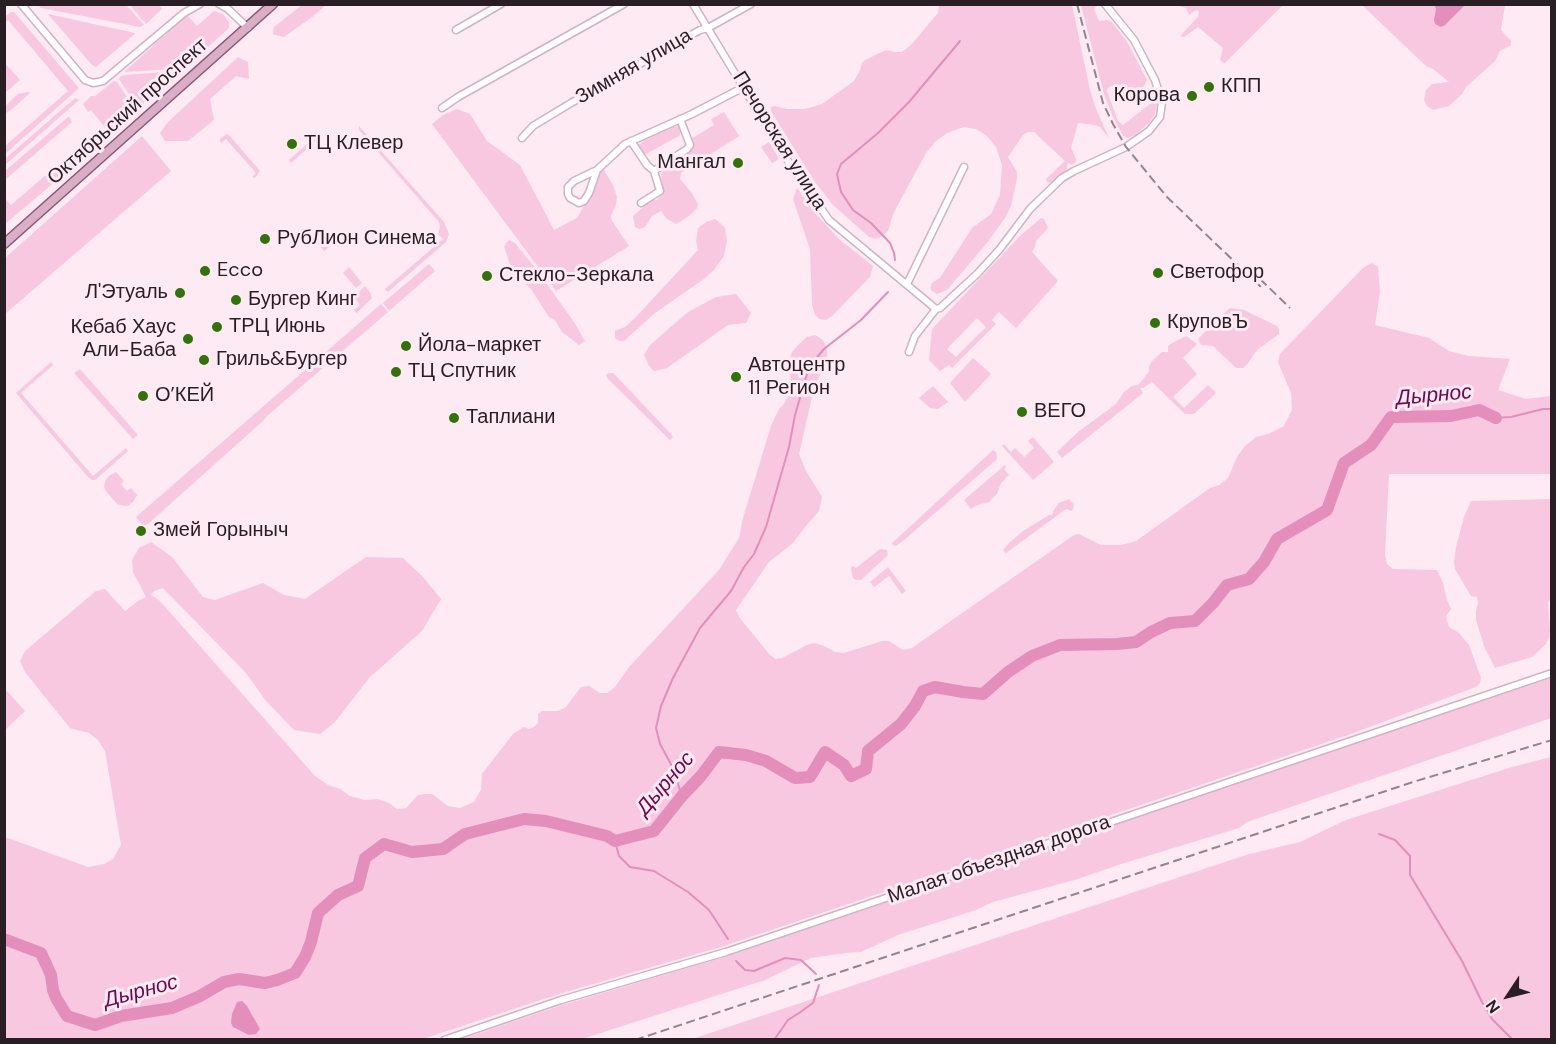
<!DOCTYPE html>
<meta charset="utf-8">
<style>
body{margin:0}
#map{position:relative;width:1556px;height:1044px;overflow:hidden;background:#fdeaf3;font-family:"DM Sans",sans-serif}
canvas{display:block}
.frame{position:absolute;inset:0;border:6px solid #291e24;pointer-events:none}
.north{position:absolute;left:1478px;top:966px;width:60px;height:60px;-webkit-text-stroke:4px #fdeaf3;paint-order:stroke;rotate:235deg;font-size:16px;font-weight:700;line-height:24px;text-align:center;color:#291e24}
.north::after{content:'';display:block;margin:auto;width:21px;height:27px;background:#291e24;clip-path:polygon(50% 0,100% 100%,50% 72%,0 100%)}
</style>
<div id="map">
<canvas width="1556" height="1044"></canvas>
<div class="frame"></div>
<div class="north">N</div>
</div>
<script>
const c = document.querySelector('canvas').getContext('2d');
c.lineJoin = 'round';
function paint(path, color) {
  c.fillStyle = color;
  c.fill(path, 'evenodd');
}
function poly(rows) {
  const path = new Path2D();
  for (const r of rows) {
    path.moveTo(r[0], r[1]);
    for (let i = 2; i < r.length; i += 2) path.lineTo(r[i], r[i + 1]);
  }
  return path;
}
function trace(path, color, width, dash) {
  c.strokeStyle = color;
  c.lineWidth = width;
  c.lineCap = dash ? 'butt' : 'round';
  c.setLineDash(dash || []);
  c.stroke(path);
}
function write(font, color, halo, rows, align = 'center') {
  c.font = font + ' "DM Sans",sans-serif';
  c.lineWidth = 6;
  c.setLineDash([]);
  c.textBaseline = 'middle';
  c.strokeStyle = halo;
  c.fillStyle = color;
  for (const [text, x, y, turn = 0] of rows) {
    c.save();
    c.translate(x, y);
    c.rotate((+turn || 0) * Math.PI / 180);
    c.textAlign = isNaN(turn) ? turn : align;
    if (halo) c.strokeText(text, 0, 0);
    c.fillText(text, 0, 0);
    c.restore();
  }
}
const green = poly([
 [38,5,126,5,144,25,140,27,41,8],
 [130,5,159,5,162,9,146,24],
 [302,5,326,5,312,17,284,37,273,34,274,27],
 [939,5,1072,5,1090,90,1096,109,1109,138,1100,127,1095,125,1078,123,1071,148,1076,159,1076,162,1072,165,1068,163,1067,169,1050,183,1047,182,1046,179,1065,161,1034,132,1028,132,1023,135,1008,157,1017,172,1017,178,1011,206,1005,218,986,244,947,290,937,294,932,291,930,288,932,283,940,278,972,228,991,214,1000,195,1002,165,996,147,987,136,976,129,964,127,947,133,935,142,926,153,893,214,888,231,881,237,875,239,869,237,833,205,815,182,771,111,771,107,774,106,787,109,805,109,822,104,854,81,860,70,862,63,865,60,886,50,896,52,902,52,911,45,938,13],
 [1081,5,1097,5,1094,9,1099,21,1107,20,1112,22,1126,40,1147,80,1144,86,1128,97,1119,86,1111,86,1108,88,1107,91,1118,121,1123,125,1154,101,1157,104,1155,114,1149,123,1135,135,1128,138,1123,136,1113,117,1104,94],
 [1178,5,1283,5,1225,63,1224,63,1220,60,1223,48,1198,27,1184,37,1180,36,1198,17,1199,11,1196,10,1189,15,1186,8,1179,6],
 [1362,5,1505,5,1501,30,1511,41,1511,45,1500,51,1495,61,1466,87,1462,94,1449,106,1433,110,1427,106,1424,100,1426,90,1432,84,1449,82,1433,69,1426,66],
 [214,11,223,14,229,22,229,28,187,66,174,69,124,72,186,16,188,16,197,26],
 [11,12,14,12,78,87,78,89,5,154,5,146,68,91,8,20,5,23,5,17],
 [48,14,135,33,135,34,96,67,92,65],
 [238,57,248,62,249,79,236,76,210,99,214,120,188,141,165,141,160,133,168,122],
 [4,62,20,80,5,93,4,93],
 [162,72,164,73,168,82,140,106,137,106,119,79,121,76,126,75],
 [114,81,117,82,135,109,108,131,91,110,88,112,83,104,91,96,95,96],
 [28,92,30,93,11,110,6,113,5,111,5,106,18,94],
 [75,98,79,100,5,165,5,159],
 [457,109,470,114,487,141,520,165,554,230,577,218,588,199,598,172,601,170,604,170,613,185,617,197,616,204,611,216,612,221,629,246,556,291,432,124,443,115],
 [724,112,739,136,681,173,680,179,691,192,698,204,697,208,689,216,676,224,667,219,661,211,652,216,645,227,639,229,635,227,633,216,647,204,653,200,657,200,663,193,661,174,664,170,671,168,668,164,693,145,691,139,714,125,711,119],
 [68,117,69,117,72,122,5,180,5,171],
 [359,126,444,222,449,234,446,242,388,292,385,289,443,239,438,234,440,227,439,222,359,130],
 [680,126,681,132,679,136,646,154,643,153,640,150,638,145,645,140,673,127],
 [97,131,102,133,104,137,102,142,5,224,5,198,11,205],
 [226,134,228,134,260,171,255,178,252,177,256,173,226,139,221,143,220,141,220,139],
 [142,136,171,171,5,314,5,258],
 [315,137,317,140,291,163,289,160],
 [769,142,779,159,772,163,761,147],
 [797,188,815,213,840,240,873,266,870,277,832,316,826,320,820,319,815,315,812,305,810,249,793,199],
 [1041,218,1044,219,1048,228,1036,241,1035,247,1032,252,1058,281,1016,328,999,312,992,320,996,324,952,368,949,365,940,371,929,360,932,329,1020,236],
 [977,318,986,327,956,357,947,349],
 [715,219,720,223,725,228,727,241,724,256,714,270,704,279,655,313,624,341,620,341,615,338,615,331,625,327,635,318,698,250,696,241,698,228,706,222],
 [318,232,330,246,324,251,312,237],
 [509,240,515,243,536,269,574,322,585,341,579,345,562,332,555,320,549,317,531,289,517,276,510,265,504,246],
 [1372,263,1378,267,1380,292,1375,325,1429,338,1449,351,1468,356,1510,359,1498,390,1526,399,1551,396,1551,474,1389,474,1385,555,1387,564,1393,569,1437,570,1443,583,1447,600,1451,609,1446,616,1447,621,1449,627,1459,633,1469,645,1481,678,1480,683,1476,687,1348,735,724,946,559,994,423,1039,5,1039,5,837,88,867,104,864,113,859,121,845,105,751,98,740,89,733,70,728,25,672,20,661,25,651,96,591,105,589,125,611,138,601,146,597,133,572,132,560,139,548,151,542,172,557,203,597,215,600,263,583,284,595,305,599,366,557,403,558,423,577,441,599,422,631,369,678,335,722,320,734,294,730,266,701,246,673,163,588,154,591,151,595,159,600,315,776,328,785,340,789,350,796,364,800,378,799,389,803,397,809,406,808,418,795,425,794,432,794,448,806,460,808,474,802,481,790,482,774,513,734,524,727,529,729,534,727,538,723,538,714,542,711,558,711,566,707,581,687,589,686,600,693,607,693,615,687,629,667,719,570,739,538,743,518,771,426,779,409,784,404,788,396,791,378,788,365,792,352,799,344,807,337,815,335,823,340,827,349,827,356,813,393,799,454,806,471,822,497,819,511,805,527,793,543,769,562,736,610,739,617,770,655,776,659,782,658,807,645,814,643,824,646,835,652,844,653,882,641,889,641,903,650,912,648,1074,535,1079,534,1101,545,1121,545,1136,541,1210,488,1219,485,1228,478,1237,457,1244,447,1256,437,1268,434,1284,426,1292,410,1291,393,1278,362,1280,354,1363,268],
 [429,264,435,271,389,311,383,303],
 [349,267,362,283,356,288,343,273],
 [365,286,371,294,372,298,357,313,354,310,360,305,354,297],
 [736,294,751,313,746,323,728,325,667,368,654,371,649,366,644,355,650,345,688,312,716,297],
 [381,304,388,312,267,416,263,421,149,523,143,526,136,517],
 [1230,308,1244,310,1277,326,1279,329,1279,334,1257,350,1248,363,1243,368,1236,368,1213,346,1201,345,1198,339,1216,320],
 [1186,336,1197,344,1183,358,1197,374,1173,397,1184,408,1208,385,1216,393,1194,414,1185,414,1152,382,1143,388,1140,388,1143,393,1062,458,1057,452,1078,432,1116,404,1124,392,1132,386,1138,385,1146,376,1149,371,1149,367,1152,361,1162,352,1168,352,1168,346,1172,343],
 [973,358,991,374,965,402,950,383],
 [51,362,53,365,21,393,93,476,126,448,128,451,95,480,92,480,88,477,16,393],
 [80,369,138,435,133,439,74,373],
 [608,373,613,373,618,378,671,434,673,437,670,440,608,379,606,375],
 [933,386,948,402,938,409,930,408,919,398],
 [1033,437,1054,462,1033,480,1002,446,1004,444,1011,452,1015,448,1024,457,1034,448,1028,441],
 [993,450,996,452,997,459,904,540,896,546,891,544],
 [1005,465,1006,467,1004,469,1009,475,1001,483,997,494,989,502,977,505,971,509,964,500],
 [116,472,124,481,121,484,127,491,131,488,137,495,133,502,129,505,125,506,117,504,105,490,104,487,105,481,109,476],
 [1069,499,1074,505,1072,511,1066,509,1006,553,1003,550,1009,543,1023,531,1049,515,1052,515,1055,508,1059,503],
 [1551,499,1552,597,1548,602,1550,630,1549,638,1546,644,1532,657,1495,668,1484,646,1476,620,1476,611,1478,603,1477,597,1471,596,1455,569,1454,562,1456,547,1464,517,1471,501],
 [880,549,887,550,888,555,861,580,856,580,853,578,851,569,852,566,856,568],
 [888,567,906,591,902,594,889,576,874,587,870,582],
 [1551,678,1551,718,1247,822,1239,828,1118,865,1078,879,993,902,976,910,898,935,861,952,845,953,811,958,765,980,582,1039,459,1040,562,1005,728,956,861,911,983,868],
 [5,689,25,711,5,730,4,730],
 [1551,757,1551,1039,692,1039,1249,854,1300,842,1346,820,1512,767]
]);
const water = poly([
 [1434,5,1465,4,1465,5,1445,25,1441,27,1435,24,1434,20,1436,9],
 [242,1001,247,1006,260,1029,256,1034,249,1035,233,1027,231,1023,232,1014,237,1002]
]);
const stream = poly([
 [895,260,894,253,890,243,871,223,853,210,841,192,837,174,841,164,878,133,909,102,960,41],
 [1496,418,1511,417,1543,409,1552,409],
 [682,796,672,766,660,744,656,728,661,706,673,678,700,628,731,591,744,567,754,554,766,527,789,447,795,415,809,367,824,349,861,320,888,292],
 [1379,834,1395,840,1410,856,1410,875,1462,961,1482,1002,1492,1019,1511,1038],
 [615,841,619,856,630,867,654,871,688,892,709,910,728,939],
 [736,961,745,970,754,971,785,958,801,960,816,974],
 [774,1040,788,1020,799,1013,813,1003,819,985]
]);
const river = poly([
 [4,939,41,953,51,975,53,990,56,998,67,1016,95,1025,121,1016,172,1008,200,996,224,982,239,979,265,983,277,980,295,973,305,957,311,942,318,913,338,895,358,886,365,858,384,844,412,852,443,849,465,834,524,819,546,821,607,836,615,841,654,831,682,796,701,776,719,752,746,755,766,761,795,778,810,777,825,752,844,765,851,776,866,769,868,751,901,724,915,706,923,691,935,687,963,692,983,694,1008,672,1032,656,1060,645,1117,644,1136,642,1151,632,1170,623,1195,621,1213,603,1227,585,1249,579,1264,562,1277,539,1327,510,1344,463,1371,445,1391,417,1451,416,1479,410,1496,418]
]);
const minor = poly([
 [21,4,85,80,93,83,103,81,184,13,200,4],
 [219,4,228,9,248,28],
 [693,4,786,158,829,220,936,309,940,308,977,274,999,250,1030,209,1062,178,1074,171,1126,147,1149,131,1160,117,1162,102,1155,80,1134,40,1105,4],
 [456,30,501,4],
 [442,108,458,97,624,4],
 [522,138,533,126,571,103,700,30,708,28,751,4],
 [631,141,647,165,654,171,687,149,690,145,680,119],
 [597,170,589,193,584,201,579,203,570,198,568,194,568,187,574,181,597,170,625,144,692,114,744,87],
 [641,203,660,191,654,171],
 [907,284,964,167],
 [909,352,915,336,936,309],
 [444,1040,561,1000,726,952,1552,673]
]);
const major = poly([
 [4,244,273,4]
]);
const rail = poly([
 [1077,4,1103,103,1113,124,1126,147,1167,197,1262,288],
 [1260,279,1290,308],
 [635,1040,1413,782,1552,740]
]);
const markers = [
 [1209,87,6,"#337208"],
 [1192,96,6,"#337208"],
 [292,144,6,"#337208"],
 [738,163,6,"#337208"],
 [265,239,6,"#337208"],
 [205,271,6,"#337208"],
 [1158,273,6,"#337208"],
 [487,276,6,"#337208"],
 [180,293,6,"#337208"],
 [236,300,6,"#337208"],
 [1155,323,6,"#337208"],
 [217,327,6,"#337208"],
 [188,339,6,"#337208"],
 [406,346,6,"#337208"],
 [204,360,6,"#337208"],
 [396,372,6,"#337208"],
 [736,377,6,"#337208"],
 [143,396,6,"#337208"],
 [1022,412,6,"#337208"],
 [454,418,6,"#337208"],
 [141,531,6,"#337208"]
];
const streetNames = [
 ["Зимняя улица",634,67,-30],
 ["Октябрьский проспект",128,112,-42],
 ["Печорская улица",779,141,58],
 ["Малая объездная дорога",999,860,-19]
];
const poiNames = [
 ["КПП",1221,87],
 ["Корова",1180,96,"right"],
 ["ТЦ Клевер",304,144],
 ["Мангал",726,163,"right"],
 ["РубЛион Синема",277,239],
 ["Ecco",217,271],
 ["Светофор",1170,273],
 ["Стекло-Зеркала",499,276],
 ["Л'Этуаль",168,293,"right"],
 ["Бургер Кинг",248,300],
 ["КруповЪ",1167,323],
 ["ТРЦ Июнь",229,327],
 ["Кебаб Хаус",176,328,"right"],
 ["Али-Баба",176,351,"right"],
 ["Йола-маркет",418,346],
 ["Гриль&Бургер",216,360],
 ["Автоцентр",748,366],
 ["11 Регион",748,389],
 ["ТЦ Спутник",408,372],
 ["О’КЕЙ",155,396],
 ["ВЕГО",1034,412],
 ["Таплиани",466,418],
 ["Змей Горыныч",153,531]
];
const waterNames = [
 ["Дырнос",1434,396,-5],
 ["Дырнос",666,784,-49],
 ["Дырнос",141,992,-15]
];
paint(green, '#f8c8e0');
paint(water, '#e48ebc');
trace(stream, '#e48ebc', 2);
trace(river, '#e48ebc', 12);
trace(minor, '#d1b3c2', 9);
trace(major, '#8c5875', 11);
trace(minor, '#fff', 6);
trace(major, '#daaec6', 8);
trace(rail, '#94858c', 2, [9, 4.5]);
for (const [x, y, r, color] of markers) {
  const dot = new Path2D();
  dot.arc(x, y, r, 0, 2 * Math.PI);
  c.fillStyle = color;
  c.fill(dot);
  trace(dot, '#fdeaf3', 2);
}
write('20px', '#291e24', '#fdeaf3', streetNames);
write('20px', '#291e24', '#fdeaf3', poiNames, 'left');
write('italic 21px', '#70064d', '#fdeaf3', waterNames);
</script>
